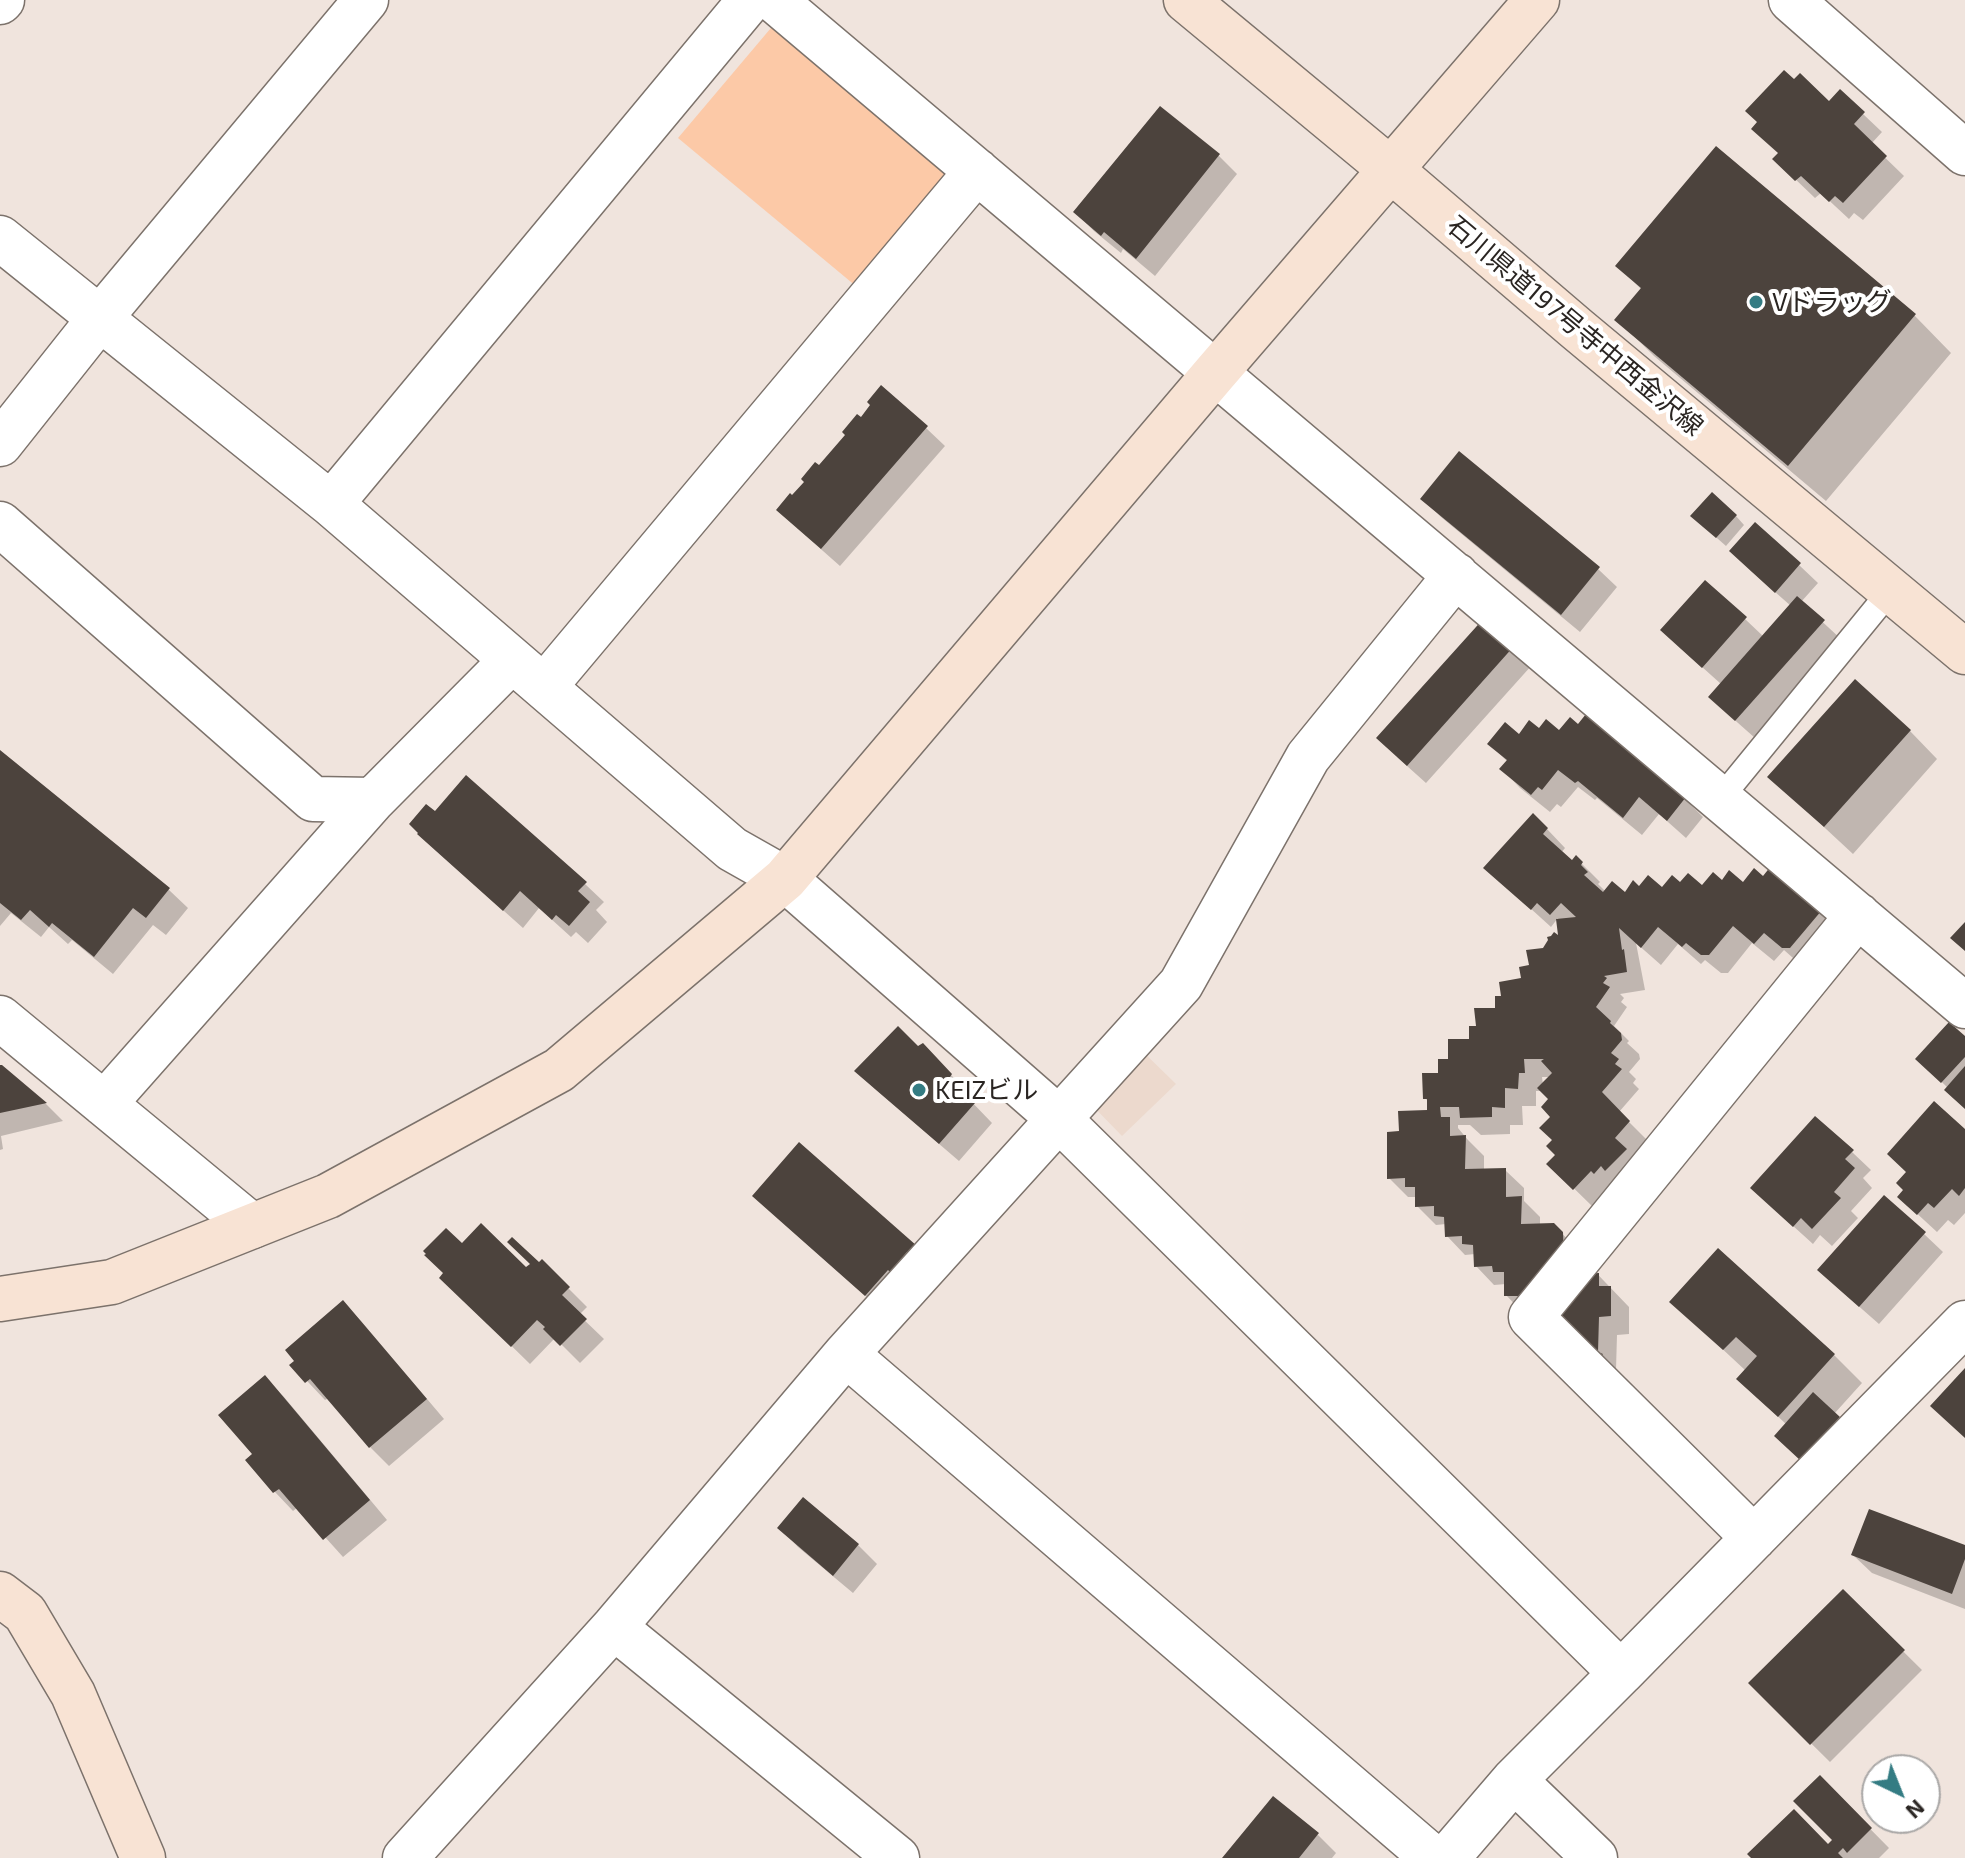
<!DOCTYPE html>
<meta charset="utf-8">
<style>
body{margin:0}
#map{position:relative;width:1965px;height:1858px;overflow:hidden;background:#f0e4dd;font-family:"Exo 2",sans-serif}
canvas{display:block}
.north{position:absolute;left:1861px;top:1754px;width:80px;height:80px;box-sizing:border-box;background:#fff;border:2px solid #aaa8a7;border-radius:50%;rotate:137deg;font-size:22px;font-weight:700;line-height:32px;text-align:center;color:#2a2522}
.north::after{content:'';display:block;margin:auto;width:28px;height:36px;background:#347c83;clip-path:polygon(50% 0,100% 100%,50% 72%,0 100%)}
</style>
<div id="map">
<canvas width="1965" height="1858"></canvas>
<div class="north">N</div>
</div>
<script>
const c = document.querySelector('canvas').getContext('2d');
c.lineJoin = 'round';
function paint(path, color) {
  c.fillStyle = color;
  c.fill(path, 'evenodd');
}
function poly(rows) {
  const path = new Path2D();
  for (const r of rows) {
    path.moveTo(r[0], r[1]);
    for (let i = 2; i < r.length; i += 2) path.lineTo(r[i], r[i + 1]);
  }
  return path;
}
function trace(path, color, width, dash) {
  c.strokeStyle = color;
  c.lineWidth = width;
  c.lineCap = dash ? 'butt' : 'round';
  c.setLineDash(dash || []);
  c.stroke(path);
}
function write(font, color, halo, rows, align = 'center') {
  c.font = font + ' "Exo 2","Noto Sans JP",sans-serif';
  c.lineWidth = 8;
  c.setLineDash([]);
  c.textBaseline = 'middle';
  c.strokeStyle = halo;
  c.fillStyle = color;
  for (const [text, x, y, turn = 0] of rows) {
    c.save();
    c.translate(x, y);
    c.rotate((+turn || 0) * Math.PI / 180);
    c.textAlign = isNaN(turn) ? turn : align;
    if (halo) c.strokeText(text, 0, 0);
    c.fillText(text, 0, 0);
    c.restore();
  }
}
const built = poly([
 [1132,1041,1176,1084,1122,1136,1083,1096]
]);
const green = poly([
 [776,22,968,188,875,302,678,138]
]);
const shadow = poly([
 [1829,103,1863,114,1882,132,1871,144,1904,176,1863,220,1854,213,1849,219,1821,193,1815,198,1793,177],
 [1160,109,1219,156,1237,174,1155,276,1123,249,1121,253,1094,231,1075,212],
 [1717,149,1915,316,1951,353,1826,501,1654,356,1617,319,1642,290,1618,266],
 [861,420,926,428,945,446,840,566,797,528,793,498],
 [1423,499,1598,569,1617,587,1580,632,1441,517],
 [1736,516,1744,525,1726,546,1701,524],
 [1799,565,1818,583,1801,602,1842,640,1755,738,1729,715,1721,684,1682,649,1745,619,1764,637,1791,606,1750,570],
 [1485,620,1532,665,1426,783,1397,757],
 [1539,731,1560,733,1694,800,1691,805,1703,817,1686,838,1659,814,1642,835,1597,798,1595,800,1578,787,1561,807,1557,804,1550,812,1520,788,1502,769,1508,762,1489,744],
 [1910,731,1937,759,1853,854,1770,777],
 [0,753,169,890,188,908,166,935,153,925,113,974,72,940,68,944,49,927,41,937,11,913,0,926],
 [1547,829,1565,848,1561,853,1572,863,1576,858,1600,882,1598,884,1606,892,1625,895,1640,889,1663,890,1680,885,1703,888,1723,883,1743,885,1763,878,1790,876,1839,930,1802,966,1784,950,1774,961,1752,943,1728,973,1721,973,1705,960,1701,964,1678,944,1661,965,1636,943,1645,990,1620,994,1624,998,1621,1002,1627,1007,1614,1026,1629,1041,1627,1043,1639,1054,1640,1059,1629,1072,1636,1079,1633,1083,1639,1089,1619,1112,1648,1141,1632,1158,1644,1169,1593,1207,1549,1164,1558,1156,1554,1140,1551,1099,1542,1091,1536,1091,1536,1106,1522,1106,1523,1125,1510,1125,1510,1134,1481,1135,1470,1125,1458,1125,1458,1128,1468,1140,1484,1156,1484,1170,1505,1170,1524,1188,1524,1201,1540,1217,1540,1225,1553,1225,1581,1252,1581,1257,1629,1307,1629,1334,1617,1335,1616,1370,1620,1374,1602,1396,1506,1295,1506,1284,1494,1285,1476,1266,1475,1254,1465,1255,1447,1236,1446,1224,1436,1225,1417,1206,1417,1197,1408,1197,1389,1178,1401,1133,1429,1112,1429,1102,1425,1098,1450,1062,1471,1041,1478,1029,1497,1010,1504,998,1523,980,1544,949,1561,940,1558,918,1551,927,1486,868],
 [1542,1077,1551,1077,1543,1085],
 [438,852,585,884,604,902,596,910,607,922,588,943,576,932,571,937,539,908,523,928],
 [1965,1039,1965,1108,1948,1088,1918,1059],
 [922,1046,970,1094,967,1097,992,1123,959,1161,875,1089,857,1071],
 [0,1067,46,1104,63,1121,1,1136,3,1149,0,1150],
 [1965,1132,1965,1213,1954,1225,1948,1220,1937,1232,1899,1197],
 [1852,1152,1871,1170,1863,1178,1872,1188,1851,1211,1858,1218,1832,1246,1820,1235,1813,1244,1771,1206],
 [1885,1197,1943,1252,1879,1324,1838,1288],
 [773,1214,915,1248,885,1313],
 [462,1246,526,1270,542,1262,587,1307,579,1315,604,1339,580,1363,555,1338,530,1364,442,1278],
 [1672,1302,1834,1355,1862,1383,1834,1414,1858,1437,1821,1478,1787,1425,1738,1379,1746,1371],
 [343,1303,361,1321,444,1419,389,1466,370,1447,329,1398,325,1400,292,1365],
 [265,1378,284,1397,387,1520,343,1557,298,1507,293,1511,275,1492,248,1460,255,1455],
 [803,1500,858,1545,877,1564,853,1593,798,1547,780,1528],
 [1965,1547,1965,1609,1872,1573,1853,1555],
 [1843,1592,1922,1670,1830,1762,1750,1683],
 [1820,1778,1889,1848,1879,1858,1754,1858,1829,1846,1835,1841],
 [1318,1835,1336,1853,1332,1858,1224,1858]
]);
const building = poly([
 [1784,70,1794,79,1800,73,1829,101,1840,89,1865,112,1854,124,1887,156,1843,203,1835,196,1829,202,1801,176,1795,181,1772,159,1778,153,1751,129,1757,122,1745,111],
 [1160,106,1220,154,1136,259,1104,232,1101,236,1073,212],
 [1716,146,1916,314,1788,466,1614,320,1641,288,1615,266],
 [881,385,928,426,821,549,776,510,790,493,792,495,804,482,801,479,815,462,819,465,845,435,842,432,857,414,861,417,870,405,867,402],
 [1459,451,1600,567,1561,615,1420,499],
 [1712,492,1737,515,1716,538,1690,516],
 [1755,522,1801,563,1775,593,1729,551],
 [1705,580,1747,617,1702,668,1660,630],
 [1797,596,1825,620,1735,721,1708,697],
 [1485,617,1515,645,1407,766,1376,738],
 [1855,679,1911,730,1824,827,1767,777],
 [1586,714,1686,797,1667,821,1639,797,1623,818,1578,781,1575,783,1558,770,1542,790,1538,787,1531,795,1499,769,1507,760,1487,744,1505,722,1519,734,1529,720,1539,728,1546,719,1559,730,1570,717,1578,724],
 [0,750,170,888,146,918,133,908,94,957,52,923,49,927,30,910,21,920,0,903],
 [466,775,587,882,578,891,590,902,569,926,556,915,552,920,520,891,503,911,417,834,418,833,409,824,426,804,435,811],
 [1533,813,1548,828,1543,834,1572,860,1576,855,1583,862,1581,865,1588,872,1584,875,1603,892,1612,881,1625,892,1633,880,1639,886,1648,875,1662,887,1672,875,1680,882,1688,873,1702,885,1713,872,1722,880,1729,870,1743,882,1754,868,1763,876,1771,866,1822,910,1790,948,1782,948,1764,933,1754,944,1733,926,1709,955,1701,955,1686,943,1682,947,1658,927,1641,948,1619,928,1622,950,1624,949,1627,972,1604,976,1607,978,1603,983,1610,987,1596,1007,1611,1021,1610,1023,1621,1033,1622,1040,1611,1053,1619,1059,1615,1064,1622,1069,1602,1092,1630,1121,1615,1138,1627,1149,1605,1171,1601,1166,1594,1174,1591,1171,1573,1190,1546,1164,1555,1155,1546,1146,1552,1140,1539,1128,1550,1117,1541,1107,1548,1099,1537,1088,1552,1073,1541,1061,1544,1059,1524,1059,1525,1073,1519,1073,1518,1089,1505,1088,1505,1108,1492,1107,1492,1117,1460,1118,1459,1107,1440,1107,1441,1117,1450,1117,1450,1136,1466,1135,1465,1169,1506,1168,1506,1197,1522,1196,1521,1224,1554,1223,1563,1232,1564,1257,1582,1274,1599,1273,1599,1286,1611,1286,1611,1316,1599,1317,1598,1352,1603,1354,1583,1379,1520,1296,1504,1296,1504,1272,1493,1272,1492,1266,1474,1267,1473,1245,1462,1244,1462,1236,1445,1237,1444,1217,1434,1216,1434,1206,1415,1207,1415,1187,1405,1187,1405,1178,1387,1179,1387,1132,1399,1131,1398,1111,1427,1110,1427,1099,1423,1099,1422,1073,1438,1073,1438,1059,1448,1059,1448,1039,1469,1039,1469,1026,1476,1026,1474,1008,1495,1008,1495,996,1501,996,1499,982,1521,978,1519,967,1529,965,1526,950,1543,948,1548,940,1547,937,1551,936,1554,932,1558,935,1556,919,1576,917,1561,903,1550,915,1537,903,1531,910,1483,868],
 [1965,922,1965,951,1950,938],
 [1949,1022,1965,1036,1965,1057,1941,1083,1915,1059],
 [898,1026,918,1046,923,1043,952,1074,950,1077,975,1103,939,1144,854,1071],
 [0,1065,2,1065,47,1103,0,1113],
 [1965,1066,1965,1109,1944,1090],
 [1934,1101,1965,1129,1965,1188,1959,1196,1952,1189,1934,1208,1928,1203,1917,1215,1897,1197,1903,1190,1896,1183,1906,1172,1887,1154],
 [1815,1116,1854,1150,1845,1159,1855,1168,1834,1192,1841,1198,1812,1229,1801,1218,1793,1227,1750,1188],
 [799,1142,917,1246,910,1254,907,1252,890,1272,888,1270,865,1296,752,1196],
 [1884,1195,1926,1232,1859,1307,1817,1270],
 [481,1223,526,1267,530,1264,507,1242,512,1237,539,1262,542,1259,570,1287,562,1295,587,1319,560,1346,543,1329,545,1327,537,1320,511,1347,439,1278,443,1273,424,1255,426,1254,423,1251,446,1228,462,1243],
 [1718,1248,1835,1354,1778,1417,1736,1379,1757,1356,1736,1337,1723,1350,1669,1302],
 [343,1300,427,1399,369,1448,310,1379,305,1383,289,1365,294,1361,285,1350],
 [1965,1368,1965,1438,1930,1406],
 [265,1375,370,1500,323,1540,279,1489,273,1493,245,1460,252,1454,218,1415],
 [1813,1392,1840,1417,1801,1461,1774,1436],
 [803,1497,859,1544,833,1576,777,1528],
 [1869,1509,1965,1545,1965,1559,1952,1594,1851,1555],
 [1843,1589,1905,1650,1810,1745,1748,1683],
 [1820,1775,1872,1828,1847,1853,1843,1848,1838,1853,1843,1858,1751,1858,1747,1854,1794,1809,1828,1844,1832,1840,1793,1801],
 [1273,1796,1319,1833,1299,1858,1222,1858]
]);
const lane = poly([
 [1720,799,1891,590]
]);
const street = poly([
 [774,0,1965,1006],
 [1791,0,1965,153],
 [0,2,2,0],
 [0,238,331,504,732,849,785,879,1058,1118,1621,1673,1514,1780,1447,1858],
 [0,444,100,318,366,0],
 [331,504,750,0],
 [0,524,313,799,373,800,512,660],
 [544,687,977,171],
 [0,1018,252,1226],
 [104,1104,373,800],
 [846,1354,1433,1858],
 [1754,1538,1531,1317,1858,915],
 [614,1627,897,1858],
 [1621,1673,1965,1323],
 [1514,1780,1595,1858],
 [405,1858,614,1627,846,1354,1181,984,1308,757,1456,575]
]);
const secondary = poly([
 [1186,0,1390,169,1577,329,1965,652],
 [0,1299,112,1282,328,1196,559,1070,785,879,1215,373,1537,0],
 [0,1594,25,1613,73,1694,143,1858]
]);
const markers = [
 [1756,302,8,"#347c83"],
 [919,1090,8,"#347c83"]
];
const poiNames = [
 ["Vドラッグ",1772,302],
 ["KEIZビル",935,1090]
];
const streetNames = [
 ["石川県道197号寺中西金沢線",1575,326,40]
];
paint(built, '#ecd9cd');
paint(green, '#fcc9a7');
paint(shadow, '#0003');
paint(building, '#4c433d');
trace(lane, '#7c726b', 27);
trace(street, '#7c726b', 47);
trace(secondary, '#7c726b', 47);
trace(lane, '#fff', 24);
trace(street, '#fff', 44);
trace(secondary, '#f8e3d4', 44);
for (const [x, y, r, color] of markers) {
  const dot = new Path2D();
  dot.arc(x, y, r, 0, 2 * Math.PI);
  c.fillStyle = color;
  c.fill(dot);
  trace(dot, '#fff', 3);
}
write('26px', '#2a2522', '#fff', poiNames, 'left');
write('26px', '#2a2522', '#fff', streetNames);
</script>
